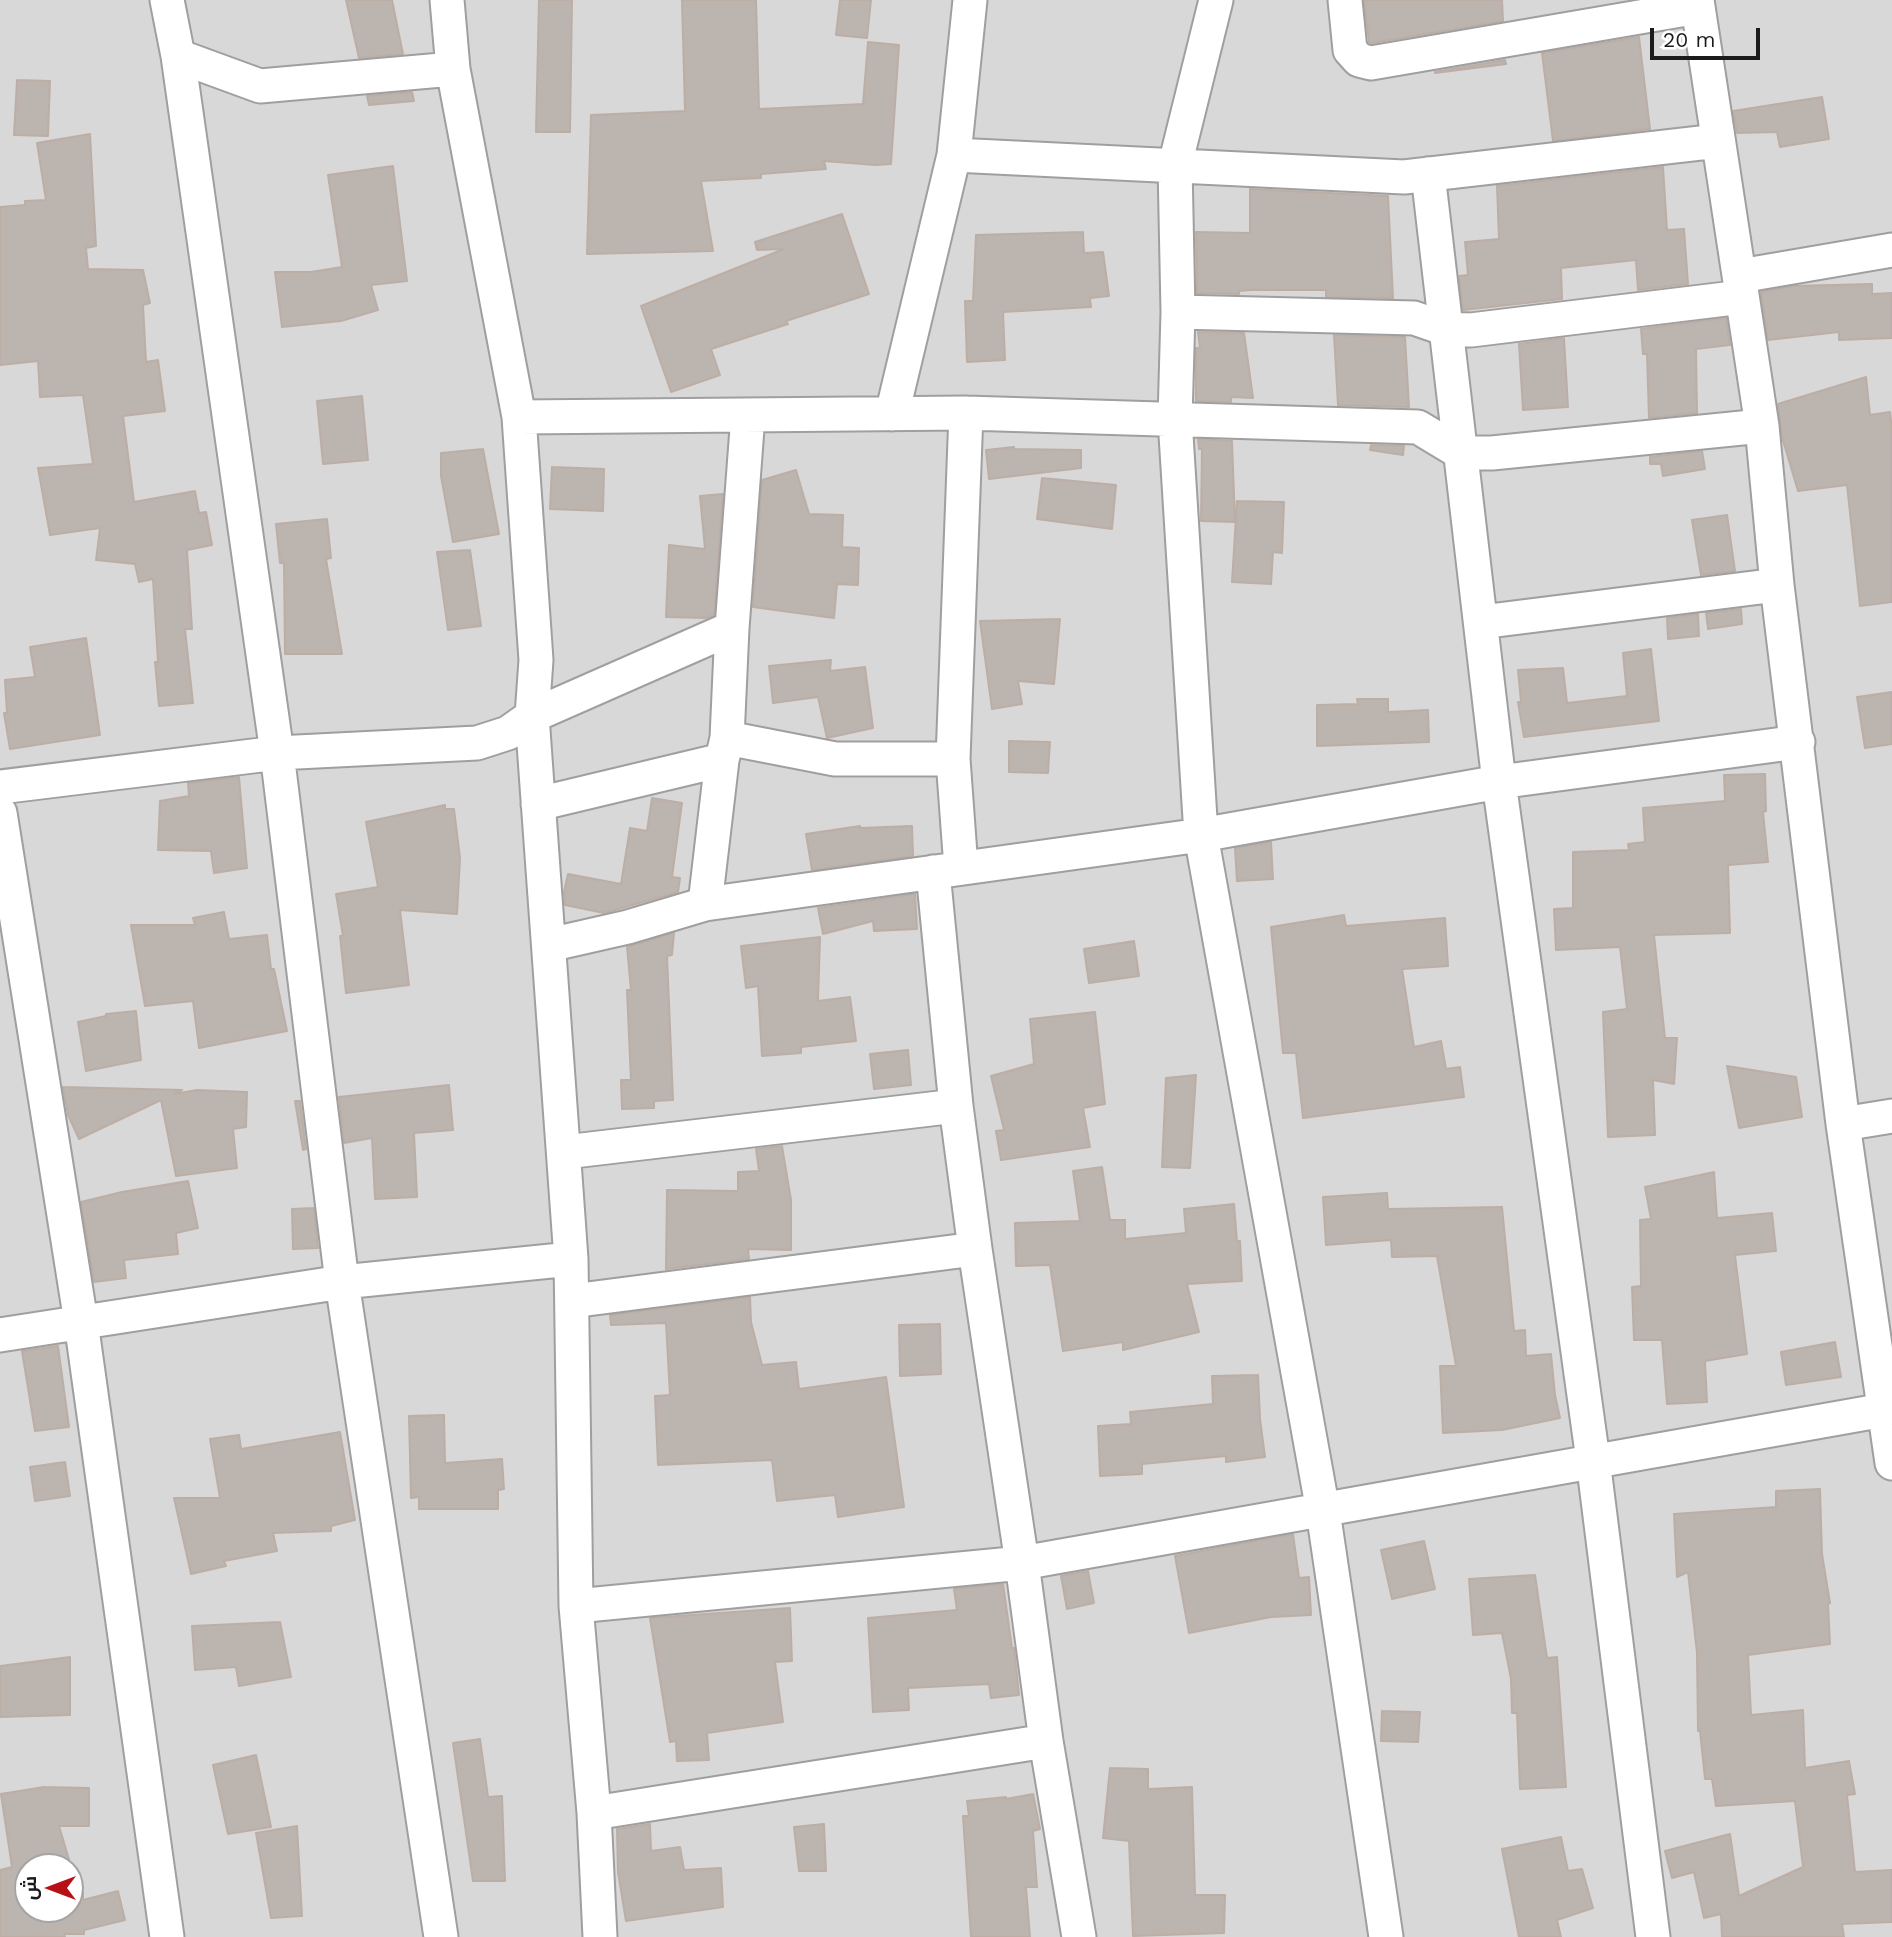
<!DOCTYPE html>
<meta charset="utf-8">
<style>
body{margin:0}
#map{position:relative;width:1892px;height:1937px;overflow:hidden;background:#ece8e1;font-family:"Work Sans",Cairo,sans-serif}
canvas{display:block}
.north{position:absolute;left:14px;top:1853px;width:70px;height:70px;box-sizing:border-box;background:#fff;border:2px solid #a4a4a4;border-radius:50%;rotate:270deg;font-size:19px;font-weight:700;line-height:28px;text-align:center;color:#1b1b1b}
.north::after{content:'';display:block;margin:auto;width:24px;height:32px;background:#b71017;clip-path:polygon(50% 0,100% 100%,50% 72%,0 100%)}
.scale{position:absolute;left:1650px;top:28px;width:110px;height:32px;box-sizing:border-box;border:4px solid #1b1b1b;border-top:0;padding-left:9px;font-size:21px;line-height:24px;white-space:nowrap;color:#1b1b1b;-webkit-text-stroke:5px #fff;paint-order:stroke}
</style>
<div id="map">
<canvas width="1892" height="1937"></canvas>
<div class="north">ش</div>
<div class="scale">20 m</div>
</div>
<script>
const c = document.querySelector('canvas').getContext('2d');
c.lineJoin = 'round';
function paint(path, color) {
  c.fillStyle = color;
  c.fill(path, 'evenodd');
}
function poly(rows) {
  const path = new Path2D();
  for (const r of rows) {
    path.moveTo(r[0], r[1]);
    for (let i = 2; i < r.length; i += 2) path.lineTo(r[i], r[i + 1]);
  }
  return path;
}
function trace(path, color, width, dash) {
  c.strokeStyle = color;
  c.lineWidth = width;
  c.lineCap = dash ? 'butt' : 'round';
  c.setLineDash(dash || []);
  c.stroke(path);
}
const residential = poly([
 [0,0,1892,0,1892,1937,0,1937],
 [28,1867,70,1867,70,1909,28,1909]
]);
const building = poly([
 [346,0,392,0,403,54,359,58,346,0],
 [539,0,572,0,570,132,536,132,539,0],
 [682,0,756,0,759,109,863,104,868,42,899,45,891,164,875,165,824,161,826,169,761,174,761,178,701,181,713,251,587,254,591,115,685,111,682,0],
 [840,0,871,0,867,38,836,35,840,0],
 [1364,0,1502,0,1503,21,1372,43,1369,42,1364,0],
 [1639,37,1650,129,1553,141,1542,53,1639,37],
 [1505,60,1506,64,1435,73,1435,72,1505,60],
 [17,80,50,81,48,136,14,135,17,80],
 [412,92,414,101,369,105,367,96,412,92],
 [1822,97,1829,139,1780,147,1777,132,1737,133,1733,111,1822,97],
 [90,134,96,246,86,248,88,269,143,270,150,303,143,305,146,362,158,360,165,411,123,416,134,502,195,491,199,513,206,512,212,545,187,550,192,629,185,629,193,703,159,706,155,662,158,662,153,579,139,582,135,564,96,560,100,528,50,535,38,468,93,464,83,395,40,397,38,361,0,365,0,207,25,205,25,201,46,200,37,143,90,134],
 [393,166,407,281,371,285,378,310,341,321,282,327,275,272,311,272,342,267,328,175,393,166],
 [1663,167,1667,230,1684,229,1688,284,1638,290,1636,260,1561,268,1562,299,1463,310,1459,276,1468,275,1465,242,1499,239,1497,186,1663,167],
 [1250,189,1388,196,1393,298,1326,297,1326,290,1250,290,1239,291,1239,294,1197,293,1196,232,1250,233,1250,189],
 [842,214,869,294,786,321,788,324,711,349,720,375,671,392,641,306,784,249,757,250,755,242,842,214],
 [1083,232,1084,253,1103,252,1109,296,1090,298,1091,307,1003,312,1005,360,967,362,965,301,973,301,976,235,1083,232],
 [1872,284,1872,294,1892,293,1892,338,1839,340,1839,332,1768,340,1761,292,1794,286,1872,284],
 [1726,318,1730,345,1696,349,1697,413,1649,418,1647,354,1643,354,1641,329,1726,318],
 [1198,332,1244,333,1253,398,1231,397,1231,402,1196,401,1196,348,1200,348,1198,332],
 [1334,335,1405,337,1409,407,1338,405,1334,335],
 [1564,338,1568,407,1523,410,1519,344,1564,338],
 [1866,377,1870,415,1890,412,1892,430,1892,602,1860,606,1847,485,1798,491,1782,437,1778,404,1866,377],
 [362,396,368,460,323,464,317,401,362,396],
 [1198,439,1232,441,1235,522,1201,521,1202,449,1199,449,1198,439],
 [1371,445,1404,446,1403,455,1370,450,1371,445],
 [1014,447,1014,449,1081,450,1081,468,989,479,986,450,1014,447],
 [483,449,499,534,453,542,441,476,441,453,483,449],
 [1702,451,1705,469,1663,476,1661,464,1650,464,1650,457,1702,451],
 [552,467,604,469,603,511,550,509,552,467],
 [796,470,809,514,843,515,842,547,859,548,858,585,837,584,834,618,753,607,762,480,796,470],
 [1042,478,1116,485,1112,529,1037,519,1042,478],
 [723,494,714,615,706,618,666,617,669,545,705,549,700,496,723,494],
 [1237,501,1284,502,1282,553,1273,552,1271,584,1232,582,1237,501],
 [1727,515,1735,571,1701,575,1692,520,1727,515],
 [327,519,331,558,326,559,342,654,285,654,284,563,280,563,276,524,327,519],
 [470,550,481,626,448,630,437,552,470,550],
 [1741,609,1742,624,1708,629,1706,613,1741,609],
 [1698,614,1699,636,1668,639,1667,618,1698,614],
 [1060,619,1054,684,1018,681,1022,704,992,709,980,621,1060,619],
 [86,638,100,735,10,749,4,713,7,713,5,680,35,677,30,647,86,638],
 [1651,649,1659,721,1524,737,1518,702,1521,702,1518,670,1563,668,1567,703,1627,696,1623,653,1651,649],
 [831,660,830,671,865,667,873,728,827,738,818,697,773,703,769,666,831,660],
 [1892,692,1892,744,1865,748,1857,697,1892,692],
 [1357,699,1388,699,1388,712,1428,710,1429,742,1317,746,1317,705,1358,704,1357,699],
 [1009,741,1050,742,1048,773,1009,772,1009,741],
 [1765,774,1766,811,1763,812,1768,862,1728,865,1730,933,1654,935,1665,1038,1677,1038,1674,1084,1653,1080,1655,1135,1608,1137,1603,1012,1627,1009,1620,947,1556,950,1554,909,1573,908,1573,852,1629,850,1628,844,1645,842,1643,808,1725,801,1724,775,1765,774],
 [239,777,247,868,214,873,211,851,158,850,160,801,189,796,188,783,239,777],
 [652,798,682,803,672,877,680,878,678,892,604,913,565,905,564,892,568,874,621,884,630,828,647,831,652,798],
 [445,805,445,809,454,809,460,858,457,914,400,910,409,985,346,993,340,936,343,936,336,894,378,887,366,822,445,805],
 [860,826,860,828,912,826,913,856,812,870,806,834,860,826],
 [1271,842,1273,879,1237,881,1235,848,1271,842],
 [915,894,917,929,874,931,873,921,823,934,818,908,915,894],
 [224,912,229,939,267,935,271,969,274,969,287,1031,199,1048,193,1001,145,1006,131,925,195,925,193,918,224,912],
 [1344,915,1346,926,1445,918,1448,966,1402,969,1414,1047,1441,1041,1446,1069,1460,1067,1464,1097,1303,1118,1296,1053,1283,1053,1271,927,1344,915],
 [674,933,672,955,667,956,673,1100,654,1101,654,1108,622,1109,621,1080,631,1080,627,990,631,990,627,947,674,933],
 [820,937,818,1001,850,997,856,1041,801,1047,801,1053,762,1056,758,986,746,988,741,946,820,937],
 [1134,941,1139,976,1089,983,1084,949,1134,941],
 [136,1011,141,1060,86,1071,78,1022,106,1016,106,1014,136,1011],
 [1095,1012,1105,1104,1083,1108,1090,1147,1001,1160,996,1131,1004,1130,991,1076,1034,1064,1030,1019,1095,1012],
 [908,1050,911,1085,874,1089,870,1054,908,1050],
 [1727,1066,1796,1077,1802,1117,1739,1128,1727,1066],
 [1196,1075,1190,1168,1162,1167,1166,1078,1196,1075],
 [449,1085,453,1130,414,1133,417,1197,375,1199,372,1138,344,1143,339,1097,449,1085],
 [63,1087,182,1090,174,1094,197,1090,247,1092,246,1127,233,1129,237,1168,176,1176,161,1100,79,1139,68,1115,63,1087],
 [295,1101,300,1101,306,1149,303,1150,295,1101],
 [782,1146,791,1200,791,1250,748,1249,749,1259,666,1269,667,1190,738,1191,738,1172,759,1171,756,1149,782,1146],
 [1102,1167,1110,1220,1125,1220,1125,1239,1186,1233,1184,1209,1234,1204,1237,1241,1240,1241,1242,1281,1187,1284,1199,1332,1123,1350,1123,1342,1063,1351,1050,1265,1016,1266,1015,1223,1080,1221,1073,1171,1102,1167],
 [1714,1172,1717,1218,1772,1213,1776,1251,1735,1255,1747,1354,1705,1361,1707,1402,1667,1404,1662,1340,1634,1340,1632,1287,1641,1286,1640,1220,1651,1219,1645,1187,1714,1172],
 [188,1181,198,1228,176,1233,178,1254,124,1260,126,1278,94,1282,81,1202,122,1192,188,1181],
 [1387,1193,1388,1209,1502,1207,1514,1331,1525,1330,1526,1356,1551,1354,1555,1395,1560,1418,1502,1430,1443,1433,1440,1366,1456,1366,1437,1256,1392,1257,1391,1240,1326,1245,1323,1197,1387,1193],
 [314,1208,318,1248,293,1249,292,1209,314,1208],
 [750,1297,751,1322,762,1365,796,1362,799,1389,886,1377,904,1507,838,1517,835,1495,777,1501,772,1460,658,1465,655,1396,670,1395,666,1323,611,1325,610,1315,750,1297],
 [940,1324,941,1374,900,1376,899,1325,940,1324],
 [1835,1342,1841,1377,1786,1385,1781,1352,1835,1342],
 [58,1346,69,1427,35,1431,22,1351,58,1346],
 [1258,1375,1260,1419,1265,1457,1226,1462,1226,1456,1142,1464,1142,1474,1100,1476,1098,1426,1131,1424,1130,1412,1213,1404,1212,1376,1258,1375],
 [444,1415,445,1463,502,1459,504,1489,498,1490,498,1509,419,1509,419,1497,411,1498,409,1416,444,1415],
 [340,1432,355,1520,331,1526,331,1531,273,1533,277,1551,224,1561,226,1566,191,1574,174,1498,220,1498,210,1439,239,1435,241,1449,340,1432],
 [65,1462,70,1496,35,1501,30,1467,65,1462],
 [1820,1489,1822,1554,1830,1603,1828,1604,1830,1644,1748,1655,1751,1715,1803,1710,1805,1768,1849,1761,1855,1794,1847,1795,1855,1872,1892,1870,1892,1922,1842,1924,1844,1937,1722,1937,1721,1914,1704,1918,1694,1872,1672,1878,1665,1851,1730,1834,1739,1896,1803,1867,1795,1801,1716,1806,1712,1779,1705,1779,1700,1731,1698,1731,1697,1653,1688,1572,1677,1577,1674,1514,1776,1507,1776,1491,1820,1489],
 [1293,1534,1299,1578,1309,1577,1311,1615,1271,1617,1189,1633,1175,1556,1293,1534],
 [1424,1541,1435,1589,1392,1599,1381,1550,1424,1541],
 [1088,1571,1094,1603,1067,1609,1061,1576,1088,1571],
 [1535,1575,1547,1658,1557,1657,1566,1787,1520,1789,1517,1713,1512,1713,1511,1679,1502,1633,1473,1635,1469,1579,1535,1575],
 [1003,1584,1012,1648,1014,1648,1019,1695,991,1698,989,1684,908,1688,909,1710,873,1712,868,1618,957,1610,954,1589,1003,1584],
 [790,1608,792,1661,775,1662,783,1722,707,1733,709,1760,677,1761,676,1741,670,1742,650,1618,790,1608],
 [280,1622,291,1677,239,1686,236,1667,195,1670,192,1626,280,1622],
 [70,1657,70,1715,0,1717,0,1666,70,1657],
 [1382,1711,1420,1712,1418,1742,1381,1741,1382,1711],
 [480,1739,488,1797,502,1796,505,1881,473,1881,453,1743,480,1739],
 [256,1755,271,1827,228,1834,213,1765,256,1755],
 [1110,1768,1148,1769,1148,1789,1192,1787,1195,1895,1225,1895,1224,1933,1133,1936,1129,1841,1103,1838,1110,1768],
 [44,1787,89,1788,89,1826,59,1826,79,1893,83,1892,83,1900,118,1891,125,1920,84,1930,84,1934,64,1934,65,1937,0,1937,0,1870,12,1867,1,1794,44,1787],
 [28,1867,70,1867,70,1909,28,1909,28,1867],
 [1033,1794,1040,1829,1033,1831,1037,1887,1026,1887,1030,1937,971,1937,963,1816,969,1816,967,1801,1006,1797,1006,1799,1033,1794],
 [650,1824,651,1851,680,1847,684,1870,721,1868,723,1907,626,1921,618,1872,617,1829,650,1824],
 [824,1824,826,1871,799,1871,794,1827,824,1824],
 [297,1826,302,1916,271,1918,256,1833,297,1826],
 [1561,1837,1568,1871,1582,1869,1593,1908,1557,1920,1561,1937,1519,1937,1502,1849,1561,1837]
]);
const street = poly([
 [167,0,178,56,277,753,342,1282,441,1937],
 [447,0,453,69,519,417,536,660,532,716,571,1259,576,1606,594,1813,600,1937],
 [1216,0,1175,165,1178,312,1175,419,1201,835,1323,1511,1386,1937],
 [1345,0,1350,50,1359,60,1371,63,1698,7],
 [1697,0,1762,426,1777,585,1843,1124,1892,1463],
 [178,56,260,86,453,69],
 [954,155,1404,177,1718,141],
 [1428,174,1499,782,1593,1460,1653,1937],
 [1740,276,1892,250],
 [1178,312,1414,318,1446,329,1471,330,1742,297],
 [892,414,954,155,970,0],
 [519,417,966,413,1418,427,1461,453,1492,453,1762,426],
 [1481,622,1777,585],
 [727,738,835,759,953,759],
 [0,787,277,753,477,743,508,733,532,716,732,628],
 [538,804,722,760],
 [0,813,81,1322,167,1937],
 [961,868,953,759,966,413],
 [933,872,956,1106,975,1249,1022,1563,1046,1741,1079,1937],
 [705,904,722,760,727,738,732,628,748,415],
 [549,945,628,927,705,904,1201,835,1499,782,1798,742],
 [1843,1124,1892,1116],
 [565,1152,956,1106],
 [572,1301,975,1249],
 [0,1335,342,1282,571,1259],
 [576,1606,1022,1563,1884,1410],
 [594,1813,1046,1741]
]);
paint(residential, '#d9d8d8');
paint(building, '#bcb4af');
trace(building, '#bcaea5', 2);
trace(street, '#9f9f9f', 37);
trace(street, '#fff', 33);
</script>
